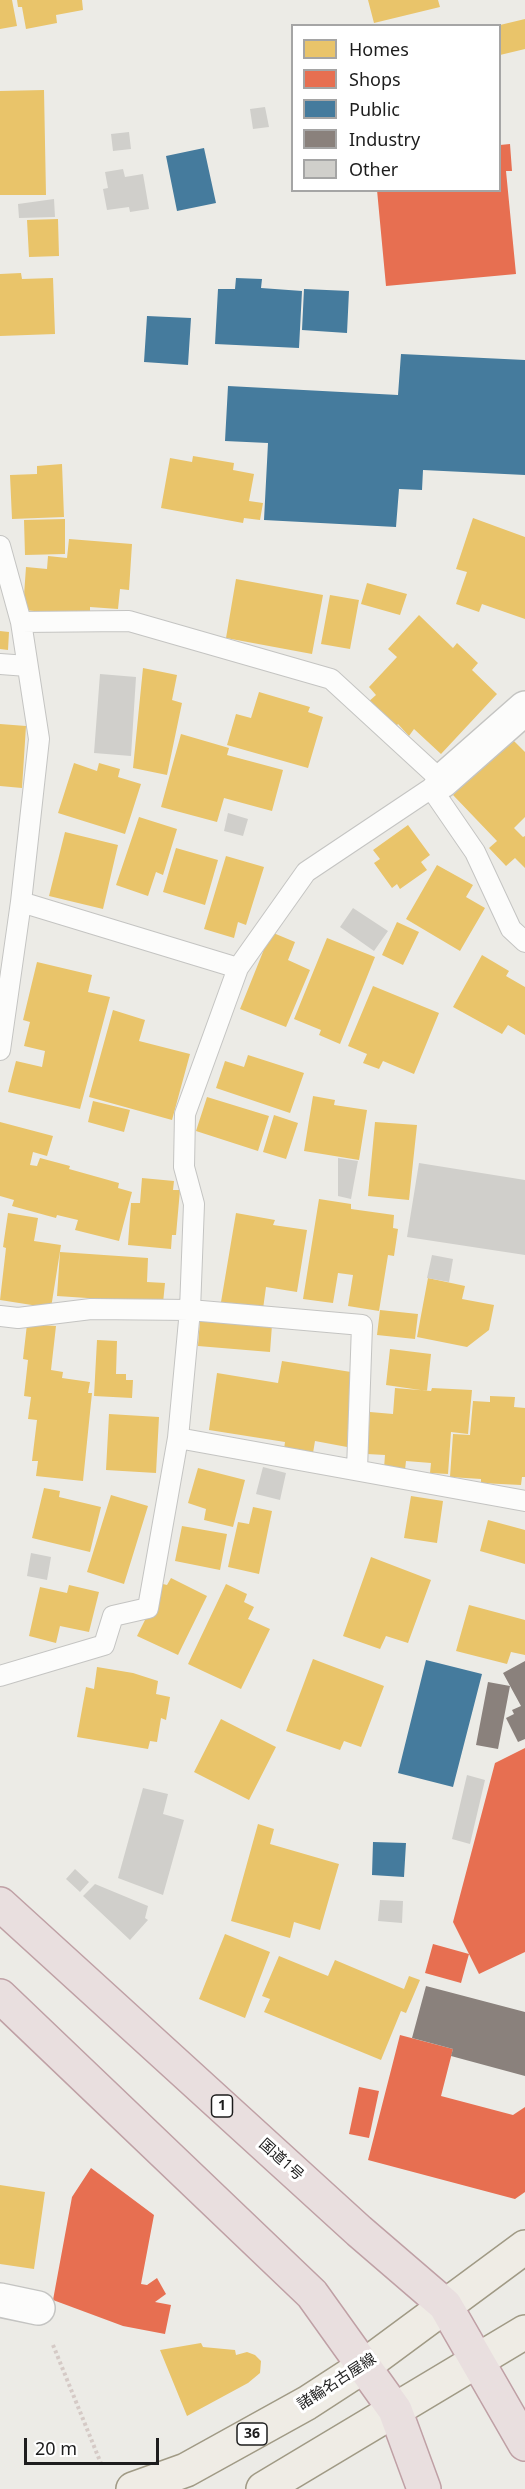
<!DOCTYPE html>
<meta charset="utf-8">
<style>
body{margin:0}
#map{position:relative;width:525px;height:2489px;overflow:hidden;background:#ecebe6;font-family:"Noto Sans",sans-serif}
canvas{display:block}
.legend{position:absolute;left:291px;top:24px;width:210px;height:168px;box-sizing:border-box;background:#fff;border:2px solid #a5a5a5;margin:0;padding:8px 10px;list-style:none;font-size:18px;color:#1d1d1d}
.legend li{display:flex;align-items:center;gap:12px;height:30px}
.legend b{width:30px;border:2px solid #a5a5a5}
.scale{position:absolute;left:24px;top:2438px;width:135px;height:27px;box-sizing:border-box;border:3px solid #1d1d1d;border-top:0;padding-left:8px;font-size:18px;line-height:21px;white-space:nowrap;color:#1d1d1d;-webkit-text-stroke:4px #fff;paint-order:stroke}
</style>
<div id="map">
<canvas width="525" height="2489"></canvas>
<ul class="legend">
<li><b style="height:16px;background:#e9c46a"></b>Homes</li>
<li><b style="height:16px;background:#e76f51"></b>Shops</li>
<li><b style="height:16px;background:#457b9d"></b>Public</li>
<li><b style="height:16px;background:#8a817c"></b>Industry</li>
<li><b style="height:16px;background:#d0cfcb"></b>Other</li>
</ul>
<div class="scale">20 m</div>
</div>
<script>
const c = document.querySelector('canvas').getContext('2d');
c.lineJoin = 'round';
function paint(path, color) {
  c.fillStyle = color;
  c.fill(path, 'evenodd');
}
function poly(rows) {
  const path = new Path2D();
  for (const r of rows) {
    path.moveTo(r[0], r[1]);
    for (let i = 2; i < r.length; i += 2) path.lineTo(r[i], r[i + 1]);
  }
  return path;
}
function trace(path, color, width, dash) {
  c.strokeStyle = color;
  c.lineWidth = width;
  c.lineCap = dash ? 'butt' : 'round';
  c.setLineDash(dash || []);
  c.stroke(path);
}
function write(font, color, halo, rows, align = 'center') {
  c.font = font + ' "Noto Sans","Noto Sans JP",sans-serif';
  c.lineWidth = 6;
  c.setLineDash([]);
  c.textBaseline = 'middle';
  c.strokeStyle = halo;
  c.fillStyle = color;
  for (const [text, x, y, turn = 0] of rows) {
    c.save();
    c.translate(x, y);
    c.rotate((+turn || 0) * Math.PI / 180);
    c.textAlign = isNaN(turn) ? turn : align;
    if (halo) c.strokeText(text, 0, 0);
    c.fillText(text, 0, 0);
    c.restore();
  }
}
const homes = poly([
 [0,0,12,0,17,26,0,29],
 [17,0,82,0,83,10,56,15,57,23,26,29,22,7,18,7],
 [368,0,438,0,440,7,374,23],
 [525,19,525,49,500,55,500,25],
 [44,90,46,195,0,195,0,91],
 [58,219,59,256,29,257,27,220],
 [21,273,22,279,53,278,55,334,0,336,0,274],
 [193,456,234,463,233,470,254,474,249,501,263,503,260,520,244,518,243,523,161,508,170,458,192,462],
 [62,464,64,517,12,519,10,475,37,474,37,466],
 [473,518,525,537,525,619,482,604,479,612,456,604,467,572,456,569],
 [65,519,65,554,25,555,24,520],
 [69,539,132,544,129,590,120,589,118,609,90,607,90,616,23,610,26,567,47,569,48,556,67,558],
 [236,579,323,595,312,654,226,638],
 [367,583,407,594,400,615,361,604],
 [330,595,359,600,350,649,321,644],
 [419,615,453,648,457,643,478,663,472,670,497,694,441,754,414,729,409,736,398,724,394,729,367,703,376,695,369,687,397,657,388,649],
 [0,631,9,632,8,650,0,649],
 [143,668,177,675,172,700,182,703,167,775,133,768],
 [259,692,310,707,308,712,323,717,308,768,227,745,236,714,251,718],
 [0,724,26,726,22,788,0,786],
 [181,734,229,748,227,755,283,770,272,811,224,798,217,822,161,807],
 [511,738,525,752,525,817,514,828,523,837,525,836,525,868,515,858,506,866,489,848,497,841,453,795],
 [74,763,97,771,99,763,120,769,118,777,141,784,125,834,58,813],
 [139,817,177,829,163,875,156,872,148,896,116,885],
 [408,825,430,855,421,862,427,870,400,889,397,884,392,888,374,863,380,859,373,850],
 [65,832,118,845,103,909,49,896],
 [176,848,218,860,205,905,163,892],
 [226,856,264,867,246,925,238,922,234,938,204,929],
 [437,865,473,885,466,897,485,908,460,951,406,919],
 [397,922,419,932,403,965,382,955],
 [271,932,295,942,288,960,310,970,286,1027,240,1009],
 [327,938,375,957,340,1044,319,1035,321,1030,294,1019],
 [482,955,509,971,506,976,525,987,525,1035,508,1025,502,1034,453,1007],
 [37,962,92,975,88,992,110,997,80,1109,8,1092,16,1061,42,1067,45,1051,24,1046,30,1022,23,1020],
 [373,986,439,1013,414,1074,383,1061,379,1069,363,1063,367,1054,348,1046],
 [113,1010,145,1020,139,1041,190,1054,172,1120,89,1097],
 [248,1055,304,1073,290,1113,216,1088,225,1061,244,1067],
 [313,1096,335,1100,334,1105,367,1110,359,1160,304,1151],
 [207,1097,269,1116,258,1151,196,1131],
 [93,1101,130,1110,124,1132,88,1122],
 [274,1115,298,1123,286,1159,263,1152],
 [0,1122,53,1136,47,1156,33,1152,30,1165,37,1166,40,1158,70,1166,69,1169,119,1183,118,1188,132,1192,119,1241,75,1230,78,1220,57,1215,56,1218,12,1206,14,1200,0,1196],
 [375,1122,417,1125,409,1200,368,1196],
 [142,1178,174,1181,173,1190,180,1190,176,1235,172,1235,171,1249,128,1245,131,1203,140,1203],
 [319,1199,351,1204,351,1209,394,1215,393,1228,398,1229,394,1256,388,1255,379,1311,348,1306,353,1275,338,1273,333,1303,303,1299],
 [8,1213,38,1218,34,1241,61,1245,51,1308,0,1300,6,1248,3,1247],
 [236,1213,275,1220,273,1225,307,1230,297,1292,266,1287,263,1309,221,1302],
 [60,1252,148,1258,147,1282,165,1283,163,1303,57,1296],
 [428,1278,465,1286,462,1299,494,1305,489,1330,467,1347,417,1337],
 [380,1310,418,1314,415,1339,377,1335],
 [200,1320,272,1325,270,1352,198,1346],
 [27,1324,56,1326,51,1370,63,1372,62,1378,90,1382,88,1393,92,1393,83,1481,36,1476,38,1461,32,1461,37,1420,28,1419,31,1397,24,1396,28,1360,23,1359],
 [97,1340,117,1341,116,1374,126,1374,126,1380,133,1380,132,1398,94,1396],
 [390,1349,431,1354,427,1391,386,1385],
 [282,1361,351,1372,347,1447,315,1441,313,1453,284,1449,285,1442,209,1430,217,1373,278,1383],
 [395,1388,431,1391,432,1388,472,1390,468,1434,451,1432,448,1474,430,1473,431,1463,406,1461,405,1470,384,1468,385,1455,367,1454,370,1412,393,1414],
 [490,1396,515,1397,514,1407,525,1408,525,1477,522,1477,521,1485,481,1483,481,1479,450,1477,453,1434,470,1435,473,1401,490,1402],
 [109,1414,159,1417,156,1473,106,1470],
 [198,1468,245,1480,233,1527,204,1520,206,1509,188,1503],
 [44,1488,60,1491,59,1497,101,1507,90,1552,32,1538],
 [111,1495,148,1506,124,1584,87,1572],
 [411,1496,443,1501,437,1543,404,1538],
 [253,1507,272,1511,259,1574,228,1567,238,1522,249,1524],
 [488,1520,525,1530,525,1564,480,1551],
 [182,1526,227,1534,220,1570,175,1561],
 [371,1557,431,1580,408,1643,386,1636,380,1649,343,1636],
 [171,1578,207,1596,178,1655,137,1636,163,1584,167,1585],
 [226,1584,247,1594,244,1602,254,1607,248,1619,270,1629,241,1689,188,1664],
 [69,1585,99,1592,89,1632,60,1626,56,1643,29,1636,40,1587,67,1593],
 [469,1605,525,1620,525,1655,511,1652,507,1664,456,1651],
 [313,1659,384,1686,361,1747,344,1741,340,1750,286,1731],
 [97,1667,133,1673,158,1681,156,1694,170,1697,166,1720,161,1718,157,1742,150,1741,148,1749,77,1737,86,1687,94,1689],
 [221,1719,276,1747,249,1800,194,1772],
 [258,1824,274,1829,270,1844,339,1864,320,1930,294,1922,290,1938,231,1921],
 [225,1934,270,1952,245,2018,199,1999],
 [279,1956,328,1976,335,1960,404,1989,409,1976,420,1980,406,2013,401,2011,381,2060,264,2012,270,1999,262,1996],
 [0,2185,45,2192,34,2269,0,2264],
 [201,2343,203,2347,235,2350,236,2355,247,2352,255,2355,261,2361,260,2373,248,2383,187,2416,160,2350]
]);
const shops = poly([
 [510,144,512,171,506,171,516,274,386,286,377,190,500,190,500,145],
 [525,1748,525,1952,479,1974,453,1922,495,1763],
 [433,1944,469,1954,461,1983,425,1973],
 [400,2035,453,2049,441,2096,513,2115,525,2107,525,2192,515,2199,368,2160],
 [359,2087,379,2091,369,2138,349,2134],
 [91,2168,154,2215,141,2284,147,2285,157,2278,166,2294,155,2302,171,2305,165,2334,123,2326,53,2300,72,2197]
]);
const public = poly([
 [204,148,216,203,177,211,166,156],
 [236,278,262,279,261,288,302,291,299,348,215,344,218,289,235,289],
 [304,289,349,291,347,333,302,330],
 [147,316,191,318,188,365,144,362],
 [401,354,525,360,525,475,423,470,422,490,399,489,396,527,264,520,268,443,225,441,228,386,398,395],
 [426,1660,482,1674,453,1787,398,1773],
 [373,1842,406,1843,404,1877,372,1875]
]);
const industry = poly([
 [525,1661,525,1739,518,1742,506,1718,514,1714,512,1710,521,1706,503,1673],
 [488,1682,510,1686,498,1749,476,1745],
 [426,1986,525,2012,525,2076,451,2056,453,2049,412,2038]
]);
const building = poly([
 [265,107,269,127,253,129,250,109],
 [129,132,131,149,113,151,111,134],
 [123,169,125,177,143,174,149,209,130,212,129,207,107,210,103,189,108,188,105,172],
 [54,199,55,217,19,218,18,204],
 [100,674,136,677,131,756,94,753],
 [228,813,248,819,243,836,224,831],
 [353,908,388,931,374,951,340,927],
 [338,1158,358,1161,351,1199,338,1196],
 [419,1163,525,1180,525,1255,407,1237],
 [432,1255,453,1259,449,1282,427,1278],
 [263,1467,286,1473,280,1500,256,1494],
 [31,1553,51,1557,47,1580,27,1576],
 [467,1775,485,1780,470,1844,452,1839],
 [143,1788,168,1794,163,1814,184,1820,163,1895,118,1878],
 [75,1869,89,1882,80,1892,66,1879],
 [95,1884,148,1906,145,1918,148,1920,130,1940,83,1896],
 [380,1900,403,1901,402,1923,378,1921]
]);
const path = poly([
 [53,2345,102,2466]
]);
const lane = poly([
 [0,546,21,622,39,739,21,902,0,1050],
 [0,664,27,666],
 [431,788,475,852,511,929,525,942],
 [21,902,238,968],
 [0,1316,18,1318,91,1309,190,1310,362,1325,357,1470],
 [178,1438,525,1501],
 [0,1676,104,1645,113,1616,148,1608,178,1438,190,1310,194,1204,184,1167,185,1114,238,968,306,872,442,781,331,679,129,621,21,622]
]);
const street = poly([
 [442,781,525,708],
 [0,2300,38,2308]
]);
const primary = poly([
 [133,2489,186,2470,307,2403,364,2366,525,2247],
 [263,2489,525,2332]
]);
const highway = poly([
 [0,1904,359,2231,445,2305,525,2444],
 [0,1996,312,2294,395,2410,424,2489]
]);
const shields = [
 [222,2106,21],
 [252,2434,30]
];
const shieldNames = [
 ["1",222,2106],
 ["36",252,2434]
];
const streetNames = [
 ["国道1号",281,2160,42],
 ["諸輪名古屋線",337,2382,-33]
];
paint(homes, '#e9c46a');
paint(shops, '#e76f51');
paint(public, '#457b9d');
paint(industry, '#8a817c');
paint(building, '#d0cfcb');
trace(lane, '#c4c4c2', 22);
trace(street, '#c4c4c2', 36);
trace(primary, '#a09a85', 36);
trace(highway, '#bfa0a5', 36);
trace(path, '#d5cac6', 4, [3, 3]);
trace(lane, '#fcfcfb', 20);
trace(street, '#fcfcfb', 33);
trace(primary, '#efece5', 33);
trace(highway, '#e9dfdf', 33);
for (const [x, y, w] of shields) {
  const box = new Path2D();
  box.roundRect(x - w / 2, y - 11, w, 22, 4.5);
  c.fillStyle = '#fff';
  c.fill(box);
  trace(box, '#1d1d1d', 1.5);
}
write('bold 14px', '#1d1d1d', null, shieldNames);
write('15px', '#1d1d1d', '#fff', streetNames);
</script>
